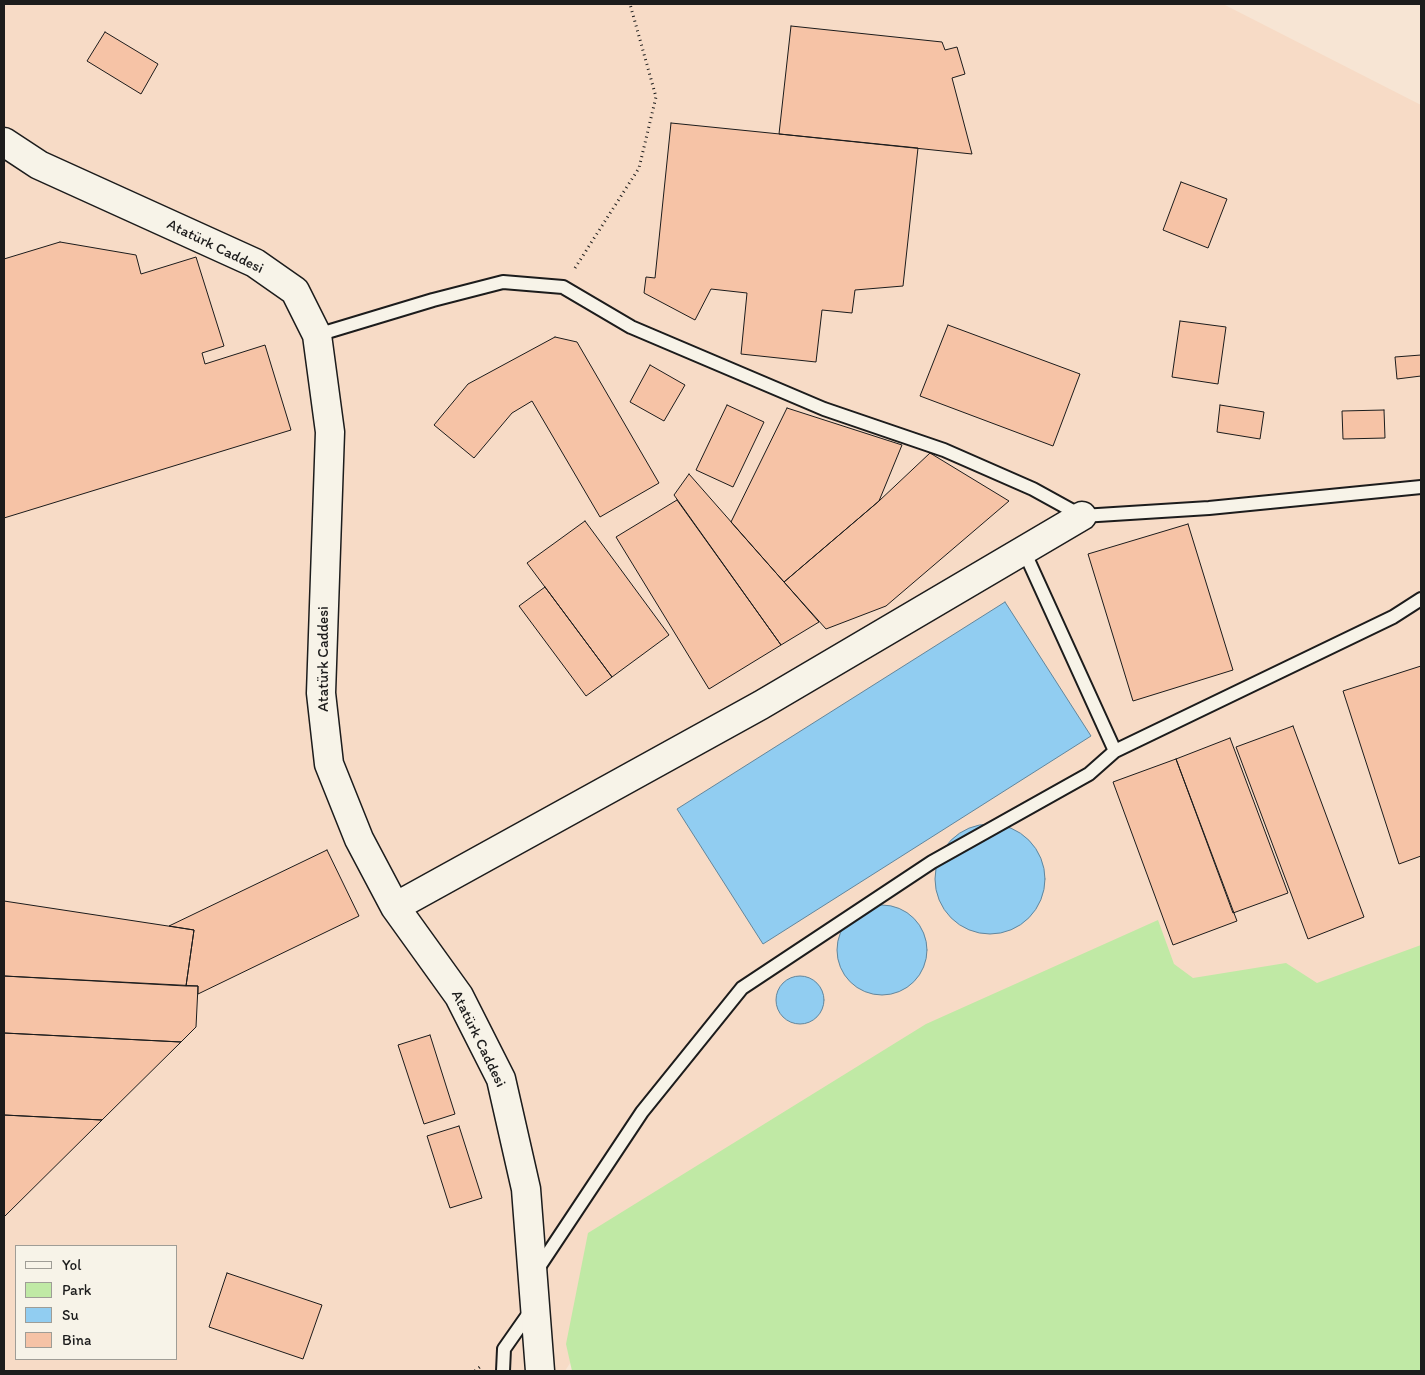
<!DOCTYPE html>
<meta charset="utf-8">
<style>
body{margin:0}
#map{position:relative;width:1425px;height:1375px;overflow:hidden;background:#f7e5d4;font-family:Itim,sans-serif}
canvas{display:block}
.frame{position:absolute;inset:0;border:5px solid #1c1c1c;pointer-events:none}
.legend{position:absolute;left:15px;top:1245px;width:162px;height:115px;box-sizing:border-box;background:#f7f3e8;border:1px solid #9f9d96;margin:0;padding:6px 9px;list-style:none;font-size:15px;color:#1c1c1c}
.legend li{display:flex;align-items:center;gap:10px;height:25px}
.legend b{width:25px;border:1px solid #9f9d96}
</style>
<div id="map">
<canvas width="1425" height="1375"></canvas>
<div class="frame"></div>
<ul class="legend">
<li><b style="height:6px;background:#f7f3e8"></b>Yol</li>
<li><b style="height:14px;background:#c0e9a5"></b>Park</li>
<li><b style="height:14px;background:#91cdf1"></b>Su</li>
<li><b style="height:14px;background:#f6c3a6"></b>Bina</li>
</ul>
</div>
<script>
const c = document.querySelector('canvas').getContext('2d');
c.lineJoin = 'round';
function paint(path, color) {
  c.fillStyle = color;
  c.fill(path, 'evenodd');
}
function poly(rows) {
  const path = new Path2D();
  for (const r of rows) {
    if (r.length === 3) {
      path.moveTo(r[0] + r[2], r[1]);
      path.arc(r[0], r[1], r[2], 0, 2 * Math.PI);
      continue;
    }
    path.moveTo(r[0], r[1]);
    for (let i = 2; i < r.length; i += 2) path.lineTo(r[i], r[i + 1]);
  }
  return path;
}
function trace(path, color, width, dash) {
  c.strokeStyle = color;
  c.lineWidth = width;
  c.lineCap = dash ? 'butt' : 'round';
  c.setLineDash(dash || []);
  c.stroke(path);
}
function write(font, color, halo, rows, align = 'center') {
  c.font = font + ' Itim,sans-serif';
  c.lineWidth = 5;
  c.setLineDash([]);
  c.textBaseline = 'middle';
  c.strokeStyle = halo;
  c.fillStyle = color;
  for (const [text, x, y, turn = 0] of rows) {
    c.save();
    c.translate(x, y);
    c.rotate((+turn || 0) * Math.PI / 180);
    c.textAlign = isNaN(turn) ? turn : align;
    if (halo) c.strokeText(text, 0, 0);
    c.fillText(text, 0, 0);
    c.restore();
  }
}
const built = poly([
 [4,4,1223,4,1421,105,1421,976,648,1239,565,1371,4,1371],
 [16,1246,176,1246,176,1359,16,1359]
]);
const green = poly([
 [1158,920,1174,964,1193,978,1286,963,1317,983,1421,945,1421,1371,572,1371,566,1344,588,1233,926,1024]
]);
const water = poly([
 [1005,602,1091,736,763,944,677,809,1005,602],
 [990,879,55],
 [882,950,45],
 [800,1000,24]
]);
const building = poly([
 [791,26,942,42,945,50,957,47,965,74,952,78,972,154,779,134,791,26],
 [105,32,158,64,141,94,87,61,105,32],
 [671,123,918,148,903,286,855,290,852,313,822,310,816,362,741,354,747,293,711,289,695,320,644,293,646,277,655,278,671,123],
 [1181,182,1227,199,1208,248,1163,230,1181,182],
 [60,242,136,255,141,274,196,257,224,346,202,353,205,364,265,345,291,430,4,518,4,259,60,242],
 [1180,321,1226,327,1218,384,1172,377,1180,321],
 [948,325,1080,374,1053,446,920,396,948,325],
 [555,337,577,342,659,483,600,517,532,401,512,413,474,458,434,425,468,384,555,337],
 [1421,355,1421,376,1397,379,1395,357,1421,355],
 [650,365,685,385,664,421,630,402,650,365],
 [727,405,764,422,733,487,696,470,727,405],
 [1220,405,1264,412,1260,439,1217,432,1220,405],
 [787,408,902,445,879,501,784,582,731,522,787,408],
 [1384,410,1385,438,1343,439,1342,411,1384,410],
 [930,453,1009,501,886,606,826,629,784,582,879,501,930,453],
 [689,474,784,582,819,622,781,645,674,495,689,474],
 [677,500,781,645,709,689,616,537,677,500],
 [585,521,669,635,612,677,527,563,585,521],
 [1188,524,1233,670,1133,701,1088,554,1188,524],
 [545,587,612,677,586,696,519,606,545,587],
 [1421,666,1421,856,1399,864,1343,691,1421,666],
 [1293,726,1364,917,1308,939,1236,747,1293,726],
 [1230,738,1288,893,1233,913,1176,759,1230,738],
 [1176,759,1237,921,1173,945,1113,782,1176,759],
 [327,850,359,916,198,994,198,986,186,986,194,930,169,926,327,850],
 [4,901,194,930,186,986,4,976,4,901],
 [4,976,198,986,196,1027,181,1042,4,1033,4,976],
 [4,1033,181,1042,102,1120,4,1115,4,1033],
 [430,1035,455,1114,424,1124,398,1045,430,1035],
 [4,1115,102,1120,4,1217,4,1115],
 [459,1126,482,1198,450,1208,427,1136,459,1126],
 [227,1273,322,1305,303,1359,209,1327,227,1273]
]);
const path = poly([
 [575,268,639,168,656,97,630,4],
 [475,1371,481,1366]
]);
const service = poly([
 [317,335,433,300,503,282,563,287,631,327,824,409,944,450,1033,489,1082,516,1209,508,1421,487],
 [1024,551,1115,751,1393,617,1421,599],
 [537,1270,642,1112,742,988,932,862,1089,774,1115,751],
 [503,1371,504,1349,532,1309]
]);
const tertiary = poly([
 [4,142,39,165,255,263,295,291,317,335,330,432,321,693,329,764,359,839,395,907,459,996,501,1079,526,1189,540,1371],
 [395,907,761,705,1082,516]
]);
const streetNames = [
 ["Atatürk Caddesi",215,247,26],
 ["Atatürk Caddesi",324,659,-90],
 ["Atatürk Caddesi",478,1039,64]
];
paint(built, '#f7dbc6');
paint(green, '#c0e9a5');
paint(water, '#91cdf1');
trace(water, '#62869c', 1);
paint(building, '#f6c3a6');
trace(building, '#1c1c1c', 1);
trace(service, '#1c1c1c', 16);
trace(tertiary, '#1c1c1c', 31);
trace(path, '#1c1c1c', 3, [1, 4]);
trace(service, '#f7f3e8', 12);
trace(tertiary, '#f7f3e8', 28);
write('15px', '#1c1c1c', '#f7f3e8', streetNames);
</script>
